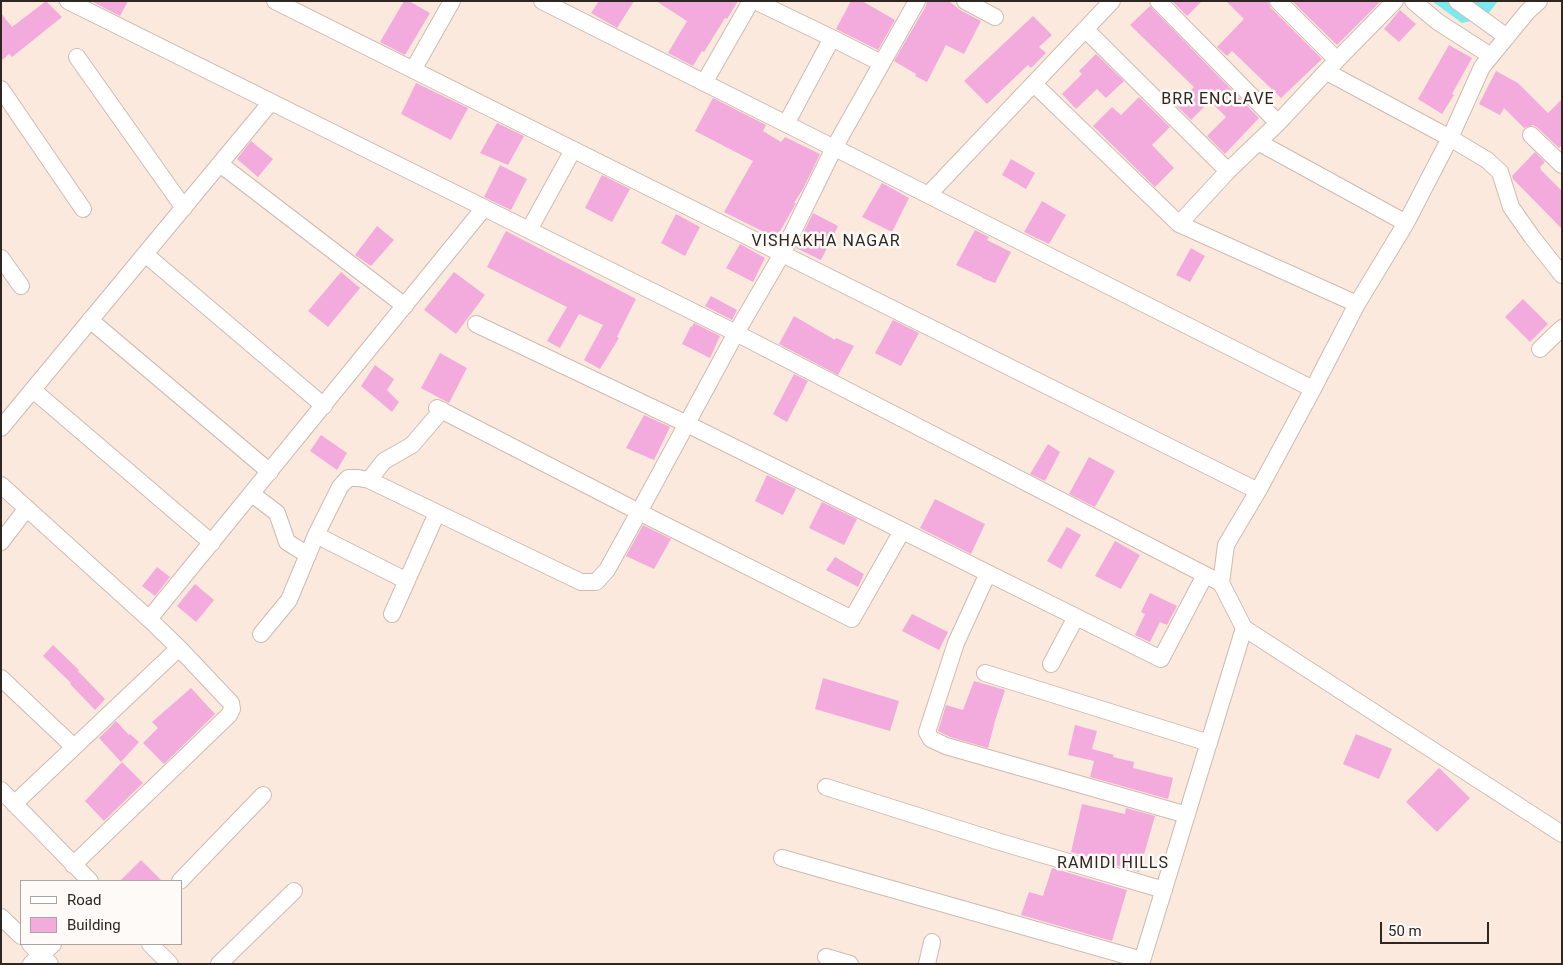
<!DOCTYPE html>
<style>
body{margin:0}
#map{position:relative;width:1563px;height:965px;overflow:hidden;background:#fce9dd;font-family:Roboto,sans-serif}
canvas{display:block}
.frame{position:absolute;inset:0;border:2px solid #2d2621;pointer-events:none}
.legend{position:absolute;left:20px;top:880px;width:162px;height:65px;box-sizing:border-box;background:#fefaf7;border:1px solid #aaa5a1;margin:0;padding:6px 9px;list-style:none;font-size:15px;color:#2d2621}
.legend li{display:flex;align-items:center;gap:10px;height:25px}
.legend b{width:25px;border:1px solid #aaa5a1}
.scale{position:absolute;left:1380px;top:922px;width:109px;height:22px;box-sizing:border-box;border:2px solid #2d2621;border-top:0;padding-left:6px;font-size:15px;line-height:18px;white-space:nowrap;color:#2d2621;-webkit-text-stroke:4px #fefaf7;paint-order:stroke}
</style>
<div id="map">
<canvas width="1563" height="965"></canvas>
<div class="frame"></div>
<ul class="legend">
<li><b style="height:6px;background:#fff"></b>Road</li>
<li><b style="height:14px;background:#f2abdc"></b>Building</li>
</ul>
<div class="scale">50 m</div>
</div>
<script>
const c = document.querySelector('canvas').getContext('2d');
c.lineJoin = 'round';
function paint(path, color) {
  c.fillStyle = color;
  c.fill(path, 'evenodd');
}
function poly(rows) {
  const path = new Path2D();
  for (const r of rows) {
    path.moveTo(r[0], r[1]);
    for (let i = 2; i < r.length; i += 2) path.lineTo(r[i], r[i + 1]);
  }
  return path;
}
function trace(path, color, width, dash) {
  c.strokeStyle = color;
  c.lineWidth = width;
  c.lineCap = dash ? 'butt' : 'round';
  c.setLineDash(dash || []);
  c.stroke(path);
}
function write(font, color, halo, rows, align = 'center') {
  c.font = font + ' Roboto,sans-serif';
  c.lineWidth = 5;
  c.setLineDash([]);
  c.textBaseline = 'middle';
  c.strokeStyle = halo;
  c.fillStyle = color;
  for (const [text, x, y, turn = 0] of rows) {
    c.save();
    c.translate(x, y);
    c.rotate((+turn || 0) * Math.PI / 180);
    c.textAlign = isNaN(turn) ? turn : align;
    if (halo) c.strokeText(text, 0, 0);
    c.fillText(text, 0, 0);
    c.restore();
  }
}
const water = poly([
 [1432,1,1498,1,1485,18,1462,23]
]);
const building = poly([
 [46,1,62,17,12,57,9,54,1,61,1,13,12,27],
 [91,1,128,1,120,16],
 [404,1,409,1,430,13,405,55,380,42],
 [599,1,634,1,617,28,591,13],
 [656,1,738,1,727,19,725,18,704,52,702,51,693,66,668,53,687,21],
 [851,1,862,1,895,20,878,50,836,29],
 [927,1,949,1,960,10,981,21,964,54,946,45,927,82,915,76,916,74,894,61,926,6],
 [1172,1,1202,1,1187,16],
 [1226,1,1268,1,1271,8,1322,59,1281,98,1232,51,1227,56,1217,47,1244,19],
 [1292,1,1381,1,1337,45],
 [1150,6,1259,118,1225,154,1207,136,1226,117,1210,101,1191,120,1176,105,1194,87,1130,25],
 [1400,10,1416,24,1399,42,1384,29],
 [1033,16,1052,35,1039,47,1046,53,1031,68,1028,65,987,104,964,81],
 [1449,45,1472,58,1452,94,1454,95,1442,114,1418,99],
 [1096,54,1124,81,1106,98,1097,89,1076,109,1062,94,1082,74,1079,71],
 [1496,71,1518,83,1548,113,1562,99,1562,145,1559,148,1538,128,1533,125,1524,128,1504,108,1500,115,1479,104],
 [416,83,468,108,451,140,401,114],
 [1139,97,1170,127,1152,145,1174,168,1155,187,1093,126,1112,107,1121,115],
 [713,98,766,125,763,131,781,142,785,137,820,154,803,189,794,203,796,203,794,207,776,238,724,212,753,161,695,131],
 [497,123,524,136,508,165,480,153],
 [251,141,273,159,258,177,237,159],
 [1535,152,1545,162,1540,167,1541,170,1562,191,1562,229,1513,179,1512,176],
 [1011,159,1035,173,1026,189,1002,175],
 [500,165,527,179,511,210,484,197],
 [602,175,630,189,612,222,585,208],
 [882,183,909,198,892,232,862,217],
 [1042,201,1066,215,1049,244,1024,232],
 [813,213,838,226,821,260,796,248],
 [676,214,700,227,685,256,661,243],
 [377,226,394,240,371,266,355,255],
 [975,230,989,237,987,240,1011,252,995,283,982,278,982,277,956,265],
 [506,231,636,299,617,337,619,338,600,369,584,360,603,325,579,314,560,348,547,341,567,307,487,267],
 [740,244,765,258,753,282,726,268],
 [1191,248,1205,256,1190,282,1176,275],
 [341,272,360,288,328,327,308,311],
 [454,272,485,295,456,334,424,310],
 [711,296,737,310,732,320,705,306],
 [1523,299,1548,324,1530,342,1505,317],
 [794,316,835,340,836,338,854,346,838,375,779,344],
 [893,320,919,333,901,366,875,353],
 [694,323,720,336,710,358,682,344,691,326,692,327],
 [440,353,467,368,449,403,421,388],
 [375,365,394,379,387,390,399,402,392,412,361,386],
 [794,374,808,381,787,422,773,414],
 [644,415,670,427,654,460,626,448],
 [321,435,347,453,337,470,310,451],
 [1048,444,1060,452,1045,481,1030,474],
 [1089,457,1115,471,1095,507,1069,494],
 [767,475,796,489,783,515,755,501],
 [935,499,985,524,971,554,920,528],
 [822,502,857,519,844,545,809,528],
 [643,525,671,539,654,569,626,556],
 [1067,527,1081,535,1061,569,1047,561],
 [1115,541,1140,555,1121,589,1095,576],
 [835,557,864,574,858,587,826,570],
 [157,567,170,577,155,596,142,586],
 [195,584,214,600,196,622,177,606],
 [1150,593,1177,606,1167,625,1160,622,1150,642,1135,635,1145,614,1141,612],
 [912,614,948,632,939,650,902,631],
 [53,645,79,670,78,671,105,699,95,710,70,684,71,683,43,656],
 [823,678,899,701,890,731,815,709],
 [974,681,1005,690,995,721,988,748,950,737,938,731,946,705,963,710],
 [191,688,215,714,164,764,143,743,158,728,152,722],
 [116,721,129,735,130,734,139,742,121,762,99,738],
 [1075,725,1097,731,1092,749,1114,755,1113,757,1134,762,1133,768,1173,778,1168,799,1090,777,1094,761,1068,755],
 [1356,734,1392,749,1379,779,1343,764],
 [122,762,143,783,104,821,85,801],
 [1439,768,1470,798,1437,832,1406,802],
 [1082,804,1125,814,1126,808,1155,816,1139,872,1071,852],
 [141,860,162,881,120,881],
 [1052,868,1127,890,1112,941,1021,915,1029,892,1043,896]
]);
const minor = poly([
 [68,1,736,333,1221,583],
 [275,1,1258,491],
 [542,1,834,148],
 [755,1,832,38,881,63],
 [965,1,995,17],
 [1158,1,1278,123],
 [1278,1,1337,60],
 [1413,1,1438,22,1491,56],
 [1457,1,1507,37],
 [1085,29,1228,171],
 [77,57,184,208],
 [413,70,452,1],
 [1327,72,1450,138,1487,160,1500,172,1511,207,1532,237,1562,275],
 [704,83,751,1],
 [1034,84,1179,224,1357,304],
 [1,89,83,209],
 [786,124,832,38],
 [1531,135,1562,165],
 [1258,142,1406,223],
 [835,148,1313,389],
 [220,164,405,306],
 [928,195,1112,1],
 [1179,224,1228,171,1278,123,1337,60,1395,1],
 [529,230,573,150],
 [145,254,324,406],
 [1,258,21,286],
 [90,320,270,472],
 [476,324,687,424,1161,659,1205,575],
 [1540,349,1562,328],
 [33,390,212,543],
 [437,408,639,512,852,619,902,531],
 [1,428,271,102],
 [369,480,384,461,412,445,442,410],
 [1,485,149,619,179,648,231,703,232,709,229,715,73,865],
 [252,494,277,513,287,542,308,555],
 [316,535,407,581],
 [1,542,27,508],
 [988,573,956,643,927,732,931,739,946,746,1187,815],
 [392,614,437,513],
 [149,619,484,208],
 [1244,628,1562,834],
 [261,634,289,600,316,535,340,487,348,478,358,478,369,480,581,582,596,582,607,570,639,512,736,333,782,254,834,148,917,1],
 [1051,664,1076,617],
 [985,673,1209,743],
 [1,678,74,747],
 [826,787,1000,842,1164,890],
 [1,790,90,881],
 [14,804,179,648],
 [782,858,1142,960],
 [180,881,263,795],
 [1,917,21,936],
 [30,944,50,964],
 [150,944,170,964],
 [826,957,850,964],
 [31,964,53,944],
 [219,964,294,891],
 [927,964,932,942],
 [1141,964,1244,628,1221,583,1226,545,1258,491,1313,389,1357,304,1406,223,1450,138,1482,67,1528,11,1539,1]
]);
const neighbourhoodNames = [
 ["BRR ENCLAVE",1218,100],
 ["VISHAKHA NAGAR",826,242],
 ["RAMIDI HILLS",1113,864]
];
paint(water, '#79eaee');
paint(building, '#f2abdc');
trace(minor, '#cebbb0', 18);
trace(minor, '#fff', 16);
c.letterSpacing = '1px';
write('16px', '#2d2621', '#fefaf7', neighbourhoodNames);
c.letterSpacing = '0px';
</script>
